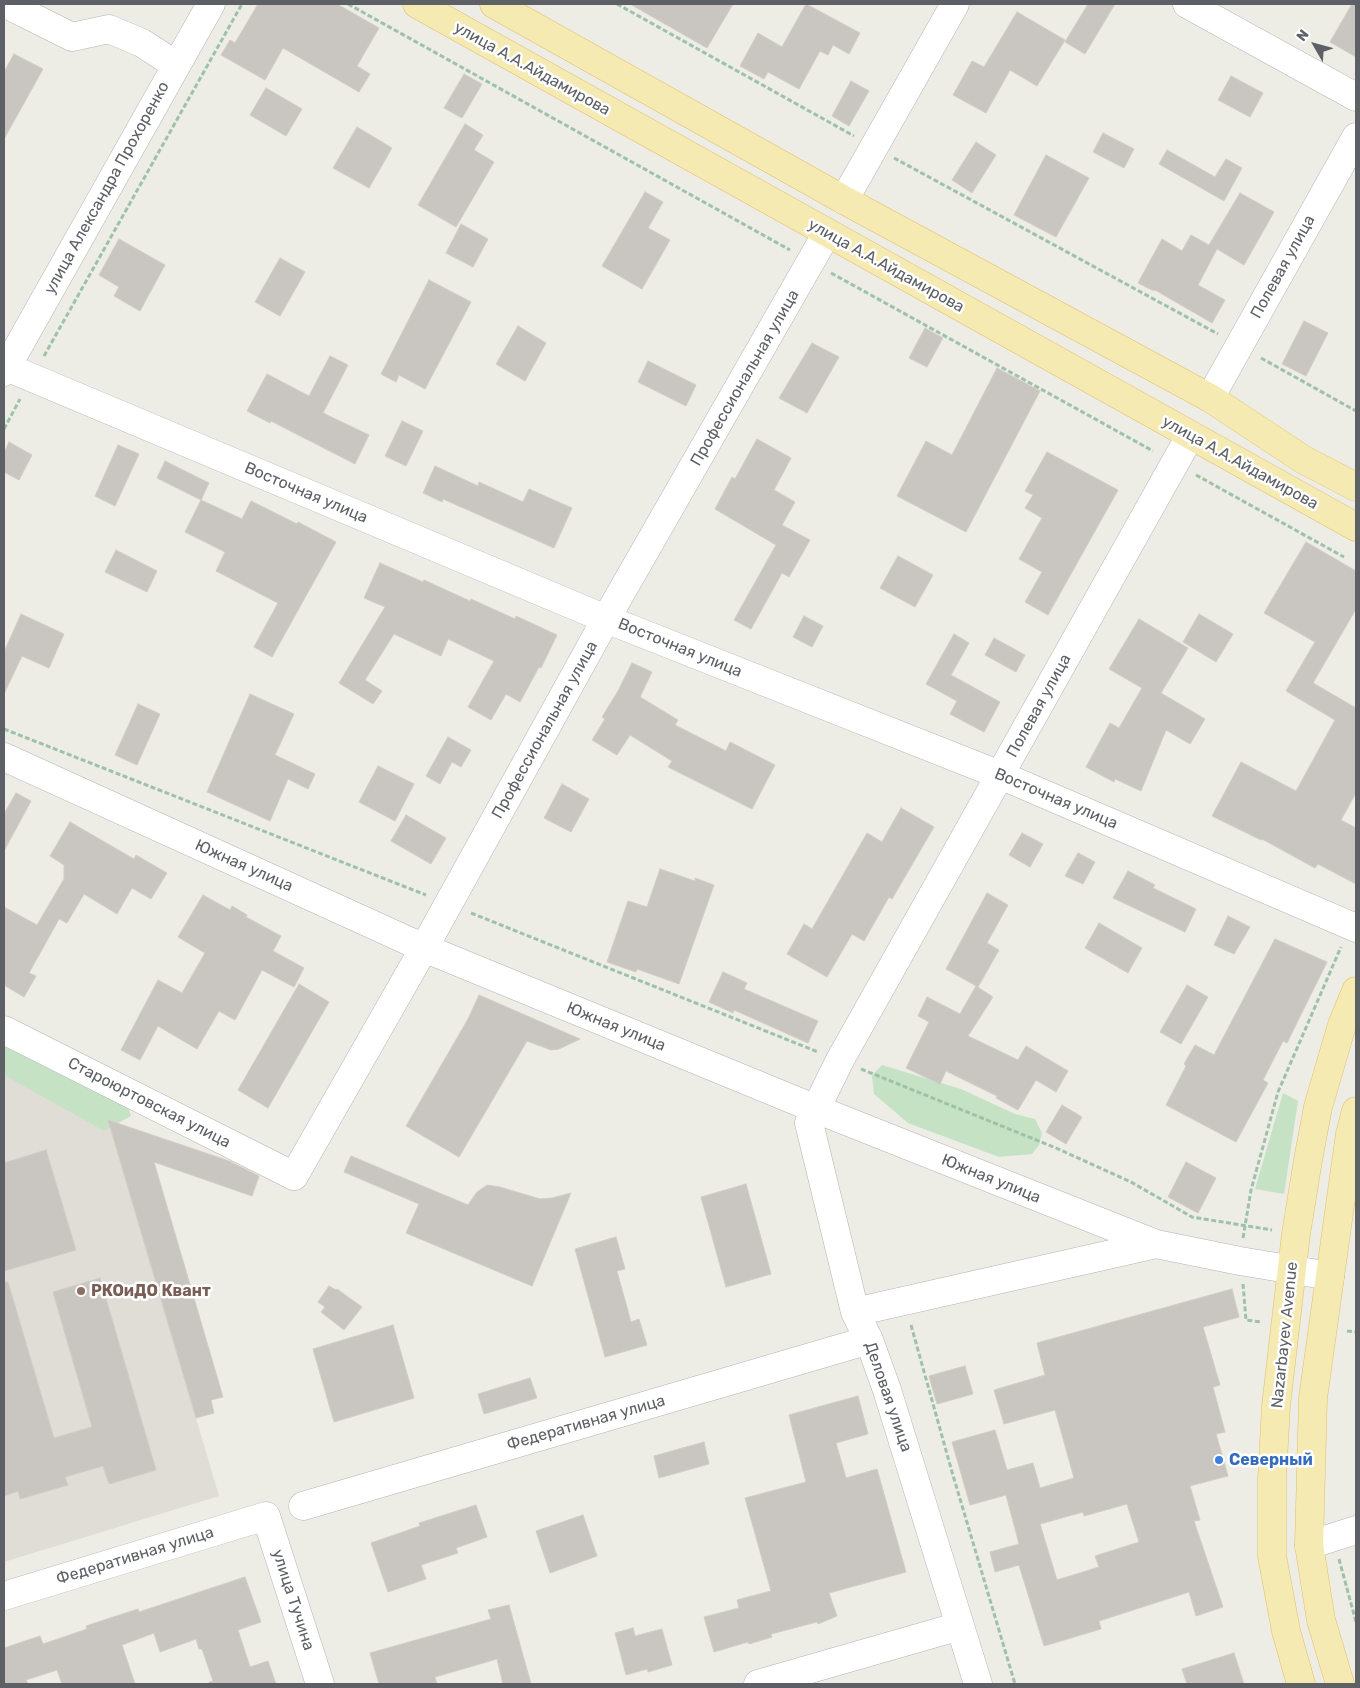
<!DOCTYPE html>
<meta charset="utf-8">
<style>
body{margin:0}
#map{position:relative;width:1360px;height:1688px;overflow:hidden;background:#edece5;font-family:Rubik,sans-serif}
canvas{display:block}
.frame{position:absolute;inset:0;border:5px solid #5d6064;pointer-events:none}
.north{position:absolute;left:1290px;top:20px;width:50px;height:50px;-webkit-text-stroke:4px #fff;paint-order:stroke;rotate:308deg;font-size:14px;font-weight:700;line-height:20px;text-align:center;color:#5d6064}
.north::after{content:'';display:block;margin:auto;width:18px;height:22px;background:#5d6064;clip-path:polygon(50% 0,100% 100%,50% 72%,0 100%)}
</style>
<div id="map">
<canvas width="1360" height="1688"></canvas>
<div class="frame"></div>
<div class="north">N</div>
</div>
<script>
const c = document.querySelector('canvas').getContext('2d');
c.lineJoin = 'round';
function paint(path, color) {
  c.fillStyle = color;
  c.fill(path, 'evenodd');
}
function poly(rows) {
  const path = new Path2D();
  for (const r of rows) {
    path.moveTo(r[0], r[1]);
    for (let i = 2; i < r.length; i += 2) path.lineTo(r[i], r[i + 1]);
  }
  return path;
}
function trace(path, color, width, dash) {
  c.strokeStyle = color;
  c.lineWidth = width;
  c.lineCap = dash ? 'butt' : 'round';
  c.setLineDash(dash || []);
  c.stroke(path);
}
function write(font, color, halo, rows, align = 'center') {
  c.font = font + ' Rubik,sans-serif';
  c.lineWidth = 5;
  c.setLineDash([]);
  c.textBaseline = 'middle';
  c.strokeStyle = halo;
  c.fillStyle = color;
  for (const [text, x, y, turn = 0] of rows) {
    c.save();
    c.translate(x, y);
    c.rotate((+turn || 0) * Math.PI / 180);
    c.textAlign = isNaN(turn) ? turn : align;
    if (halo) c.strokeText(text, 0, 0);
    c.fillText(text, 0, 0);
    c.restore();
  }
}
const education = poly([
 [4,1059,108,1120,219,1496,4,1562]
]);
const green = poly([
 [4,1043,127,1103,131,1116,104,1131,4,1075],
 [882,1065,961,1089,1015,1114,1035,1119,1042,1133,1039,1145,1032,1154,999,1157,908,1123,874,1094,872,1075],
 [1283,1093,1298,1101,1284,1194,1255,1189]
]);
const building = poly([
 [258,4,337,4,379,28,357,66,370,74,359,92,283,48,265,80,221,55,230,40,235,43,258,4],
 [630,4,733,4,707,48,630,4],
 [806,4,860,33,849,54,833,45,828,55,820,51,799,89,768,72,764,79,740,66,758,33,782,47,806,4],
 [1088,4,1115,4,1085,54,1065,42,1088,4],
 [1352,4,1356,4,1356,57,1330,42,1352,4],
 [1017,12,1065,40,1037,86,1010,70,986,113,953,95,972,61,984,67,1017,12],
 [14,54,43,69,4,139,4,72,14,54],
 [464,74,482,84,462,118,444,108,464,74],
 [1231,76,1263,93,1250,117,1218,100,1231,76],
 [851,81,869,91,849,126,832,116,851,81],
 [266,88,302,109,286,136,250,115,266,88],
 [465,124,483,135,474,150,494,162,456,227,418,205,465,124],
 [357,127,392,148,369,188,333,168,357,127],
 [1103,133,1134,149,1124,168,1093,152,1103,133],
 [976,142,996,155,972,193,952,180,976,142],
 [1167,150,1215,177,1226,159,1242,168,1224,201,1159,164,1167,150],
 [1046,155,1089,178,1056,237,1014,215,1046,155],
 [645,192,663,202,648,228,670,240,642,289,602,266,645,192],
 [1240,193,1274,212,1244,265,1217,249,1198,285,1225,300,1212,323,1155,290,1154,291,1138,283,1162,239,1182,251,1191,235,1209,245,1240,193],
 [461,224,488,239,473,267,446,253,461,224],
 [119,239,165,265,140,311,114,296,119,287,99,275,119,239],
 [280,258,305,272,280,316,255,302,280,258],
 [429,280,471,302,425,389,399,375,396,382,381,374,429,280],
 [1304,321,1328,333,1306,376,1282,364,1304,321],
 [518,326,546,343,525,381,496,364,518,326],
 [925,328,943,338,927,367,909,358,925,328],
 [812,343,839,357,807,413,779,398,812,343],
 [330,356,348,365,323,413,369,435,355,464,271,421,270,423,247,411,267,374,309,396,330,356],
 [648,361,696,385,686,406,638,382,648,361],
 [997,368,1040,391,966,532,897,496,926,441,952,455,997,368],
 [402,421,423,431,406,466,385,456,402,421],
 [757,439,791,458,774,490,795,502,782,525,810,540,789,577,782,573,751,629,734,620,776,545,715,509,732,477,735,479,757,439],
 [9,442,32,455,19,480,4,472,4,453,9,442],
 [118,445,139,454,115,506,95,496,118,445],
 [1047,452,1118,490,1048,615,1025,602,1042,572,1019,559,1042,518,1025,508,1033,495,1025,491,1047,452],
 [165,461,209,483,201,500,157,478,165,461],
 [435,466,478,486,479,482,523,502,529,489,572,508,554,548,443,499,442,502,423,493,435,466],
 [201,500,242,519,251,501,297,524,298,522,336,542,272,657,254,647,278,603,216,571,225,552,185,532,201,500],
 [1306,542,1356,571,1356,609,1313,683,1356,708,1356,793,1341,820,1356,828,1356,884,1318,864,1315,868,1262,839,1261,840,1212,816,1241,762,1296,791,1335,720,1286,691,1315,642,1264,613,1306,542],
 [116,550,157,571,147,592,105,572,116,550],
 [898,556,933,575,915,607,880,588,898,556],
 [380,563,423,582,424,580,470,601,471,599,515,619,516,616,557,635,541,668,539,667,520,702,506,694,491,720,468,707,494,661,448,639,441,656,394,634,365,680,382,691,373,704,339,683,385,607,364,598,380,563],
 [21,614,64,634,49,668,22,656,4,694,4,652,21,614],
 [1199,614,1233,634,1216,662,1183,642,1199,614],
 [804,616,823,626,812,647,793,637,804,616],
 [1139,619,1188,648,1161,693,1205,719,1190,744,1166,730,1141,791,1115,779,1114,782,1086,767,1110,723,1119,728,1142,688,1109,669,1139,619],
 [954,634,969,643,951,675,1000,702,984,732,950,714,957,701,926,684,954,634],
 [994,638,1025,655,1016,672,985,655,994,638],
 [632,663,652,672,640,697,678,720,675,725,726,751,730,742,775,765,752,809,668,767,672,761,630,735,617,755,592,740,605,719,602,717,618,691,632,663],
 [250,694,294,714,275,755,315,774,308,789,288,779,270,821,207,792,250,694],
 [138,704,160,714,137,765,115,755,138,704],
 [448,737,471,750,461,767,452,762,440,784,426,776,448,737],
 [378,766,414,784,395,821,359,802,378,766],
 [562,784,589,799,571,832,544,818,562,784],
 [16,793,31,801,4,851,4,814,16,793],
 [901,808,934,827,892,899,889,897,864,941,852,934,827,977,787,954,804,924,812,929,867,833,882,842,901,808],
 [406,815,446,838,431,864,391,841,406,815],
 [70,822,134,859,136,855,167,873,151,899,132,888,117,914,84,894,67,923,59,919,29,973,36,976,24,997,4,985,4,907,37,925,64,879,64,865,50,856,70,822],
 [1022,833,1043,844,1030,867,1009,855,1022,833],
 [1078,853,1095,862,1083,884,1065,876,1078,853],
 [660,869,695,881,695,878,714,885,679,984,637,969,636,972,607,962,628,901,647,907,660,869],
 [1128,871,1155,885,1153,888,1196,909,1185,932,1113,898,1128,871],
 [987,893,1008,905,987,943,999,950,978,987,946,969,987,893],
 [203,895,230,910,232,906,247,915,246,917,281,936,273,951,304,968,294,987,262,970,235,1020,219,1011,197,1049,158,1026,140,1060,121,1050,158,980,182,993,205,953,178,937,203,895],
 [1228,916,1250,927,1234,954,1214,945,1228,916],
 [1099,923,1142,948,1128,973,1085,948,1099,923],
 [1275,939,1327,962,1287,1043,1283,1041,1263,1080,1268,1083,1236,1142,1166,1105,1186,1066,1184,1064,1195,1045,1214,1055,1275,939],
 [723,972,747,983,744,989,818,1021,808,1043,734,1010,733,1013,709,1002,723,972],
 [299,984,329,1002,268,1108,238,1090,299,984],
 [1187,985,1208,997,1181,1044,1160,1032,1187,985],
 [976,986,993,997,968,1036,1018,1060,1026,1046,1068,1071,1056,1092,1036,1080,1018,1110,996,1098,997,1096,946,1071,940,1084,906,1068,929,1022,918,1016,927,997,960,1014,976,986],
 [479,995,580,1039,559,1049,551,1050,527,1041,459,1157,406,1126,468,1019,479,995],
 [1062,1105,1082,1117,1066,1144,1046,1132,1062,1105],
 [108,1120,229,1161,259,1176,252,1196,154,1162,223,1397,211,1400,214,1413,196,1418,108,1120],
 [46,1150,76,1250,4,1271,4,1163,46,1150],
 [351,1156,468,1205,477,1192,487,1185,500,1187,540,1199,552,1198,571,1193,532,1286,406,1233,419,1204,344,1172,351,1156],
 [1186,1162,1216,1178,1198,1213,1168,1197,1186,1162],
 [746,1184,771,1274,726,1287,701,1197,746,1184],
 [616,1237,625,1269,617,1271,631,1322,639,1319,647,1345,605,1357,575,1249,616,1237],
 [100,1278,156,1470,109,1484,103,1466,65,1477,68,1485,20,1499,18,1491,4,1496,4,1282,8,1282,54,1438,92,1427,53,1292,100,1278],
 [329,1286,336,1290,337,1289,362,1307,344,1330,321,1312,325,1307,318,1302,329,1286],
 [1232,1289,1239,1317,1203,1327,1220,1385,1213,1387,1225,1432,1216,1434,1228,1476,1190,1486,1200,1520,1194,1521,1223,1607,1196,1616,1189,1592,1099,1621,1101,1629,1044,1646,1019,1565,995,1572,990,1552,1019,1544,1006,1495,970,1505,952,1442,995,1430,1007,1470,1033,1463,1040,1488,1074,1478,1055,1410,1004,1424,994,1390,1045,1375,1037,1343,1232,1289],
 [1127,1504,1139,1542,1095,1556,1099,1567,1057,1580,1040,1524,1083,1512,1084,1516,1127,1504],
 [393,1325,414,1398,334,1422,313,1349,393,1325],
 [965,1366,973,1394,937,1404,929,1376,965,1366],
 [530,1378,537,1398,484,1414,478,1394,530,1378],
 [858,1396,868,1434,836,1443,846,1478,877,1469,906,1572,829,1593,837,1616,818,1624,817,1622,771,1634,772,1637,749,1644,748,1642,714,1652,704,1617,739,1608,737,1600,771,1591,745,1498,806,1482,789,1415,858,1396],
 [704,1442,709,1464,659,1478,654,1456,704,1442],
 [476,1505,487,1537,456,1548,458,1553,421,1565,426,1579,388,1592,371,1543,420,1526,419,1523,476,1505],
 [583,1515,597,1556,550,1573,536,1531,583,1515],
 [245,1577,261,1622,238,1630,250,1667,268,1661,276,1684,209,1684,209,1682,213,1681,202,1649,199,1649,196,1639,160,1652,154,1633,122,1645,135,1684,62,1684,57,1670,26,1680,28,1684,4,1684,4,1648,40,1636,43,1644,87,1629,86,1626,107,1619,138,1609,139,1612,245,1577],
 [509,1605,531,1684,503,1684,497,1659,435,1677,437,1684,379,1684,370,1653,491,1619,488,1610,509,1605],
 [633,1628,635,1636,662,1629,672,1665,648,1672,647,1669,626,1675,615,1633,633,1628],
 [1234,1653,1244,1684,1187,1684,1182,1669,1234,1653]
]);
const path = poly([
 [348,4,790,250],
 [617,4,854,136],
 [894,158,1218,334],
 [831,273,1153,451],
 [44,356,242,4],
 [1261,358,1356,411],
 [4,429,20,399],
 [1196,475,1344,557],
 [4,729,426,895],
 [471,913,818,1052],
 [861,1069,1056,1148,1131,1182,1192,1217,1272,1230],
 [1243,1238,1251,1190,1278,1092,1341,947],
 [1243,1284,1246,1320,1261,1322],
 [911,1325,952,1472,1015,1684],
 [1347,1331,1356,1332],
 [1339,1559,1356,1622]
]);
const minor = poly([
 [6,4,72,37,109,29,142,43,176,65],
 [1187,4,1356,97],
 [844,200,955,4],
 [4,366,606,619,1000,775,1356,928],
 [4,372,211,4],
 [1210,398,1356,137],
 [4,757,424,948,816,1109,1156,1244,1240,1261,1330,1276],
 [4,1030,294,1176,424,948,606,619,827,233],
 [855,1312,1156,1244],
 [303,1506,869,1340],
 [1309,1545,1356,1530],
 [4,1596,266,1516,320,1684],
 [758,1684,960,1626],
 [978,1684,887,1390,869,1340,855,1312,809,1123,840,1060,1190,436]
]);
const major = poly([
 [417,4,1356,527],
 [494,4,844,200,1210,398,1304,460,1356,487],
 [1301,1684,1286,1631,1272,1556,1272,1479,1276,1406,1296,1234,1308,1160,1318,1107,1342,1025,1356,991],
 [1340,1684,1321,1620,1309,1545,1313,1398,1350,1134,1356,1111]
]);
const markers = [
 [81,1291,5,"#8d6e63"],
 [1219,1460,5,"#3f7fe0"]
];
const streetNames = [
 ["улица А.А.Айдамирова",532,69,29],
 ["улица Александра Прохоренко",107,188,-61],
 ["улица А.А.Айдамирова",886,266,29],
 ["Полевая улица",1283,267,-61],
 ["Профессиональная улица",745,378,-60],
 ["улица А.А.Айдамирова",1240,463,29],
 ["Восточная улица",306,493,23],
 ["Восточная улица",680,648,22],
 ["Полевая улица",1039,706,-61],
 ["Профессиональная улица",545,730,-61],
 ["Восточная улица",1056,799,23],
 ["Южная улица",244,866,24],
 ["Южная улица",616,1027,22],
 ["Староюртовская улица",149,1103,27],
 ["Южная улица",991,1179,22],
 ["Nazarbayev Avenue",1285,1335,-84],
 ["Деловая улица",888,1397,71],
 ["Федеративная улица",586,1423,-16],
 ["Федеративная улица",135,1556,-17],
 ["улица Тучина",293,1600,72]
];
const educationNames = [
 ["РКОиДО Квант",91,1291]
];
const shopNames = [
 ["Северный",1229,1460]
];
paint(education, '#e0ddd6');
paint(green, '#c5e2c5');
paint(building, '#c9c6c2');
trace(building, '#d1cdc4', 1);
trace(minor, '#b2b5b8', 29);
trace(major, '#e1bf6b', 29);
trace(path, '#9ec2a9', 3, [5, 2.5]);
trace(minor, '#fff', 28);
trace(major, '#f5eab2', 28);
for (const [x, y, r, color] of markers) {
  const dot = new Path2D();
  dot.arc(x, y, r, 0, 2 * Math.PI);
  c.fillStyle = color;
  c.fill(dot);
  trace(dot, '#fff', 2);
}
write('16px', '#5d6064', '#fff', streetNames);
write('bold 16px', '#785e54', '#fff', educationNames, 'left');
write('bold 16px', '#366cbe', '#fff', shopNames, 'left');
</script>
